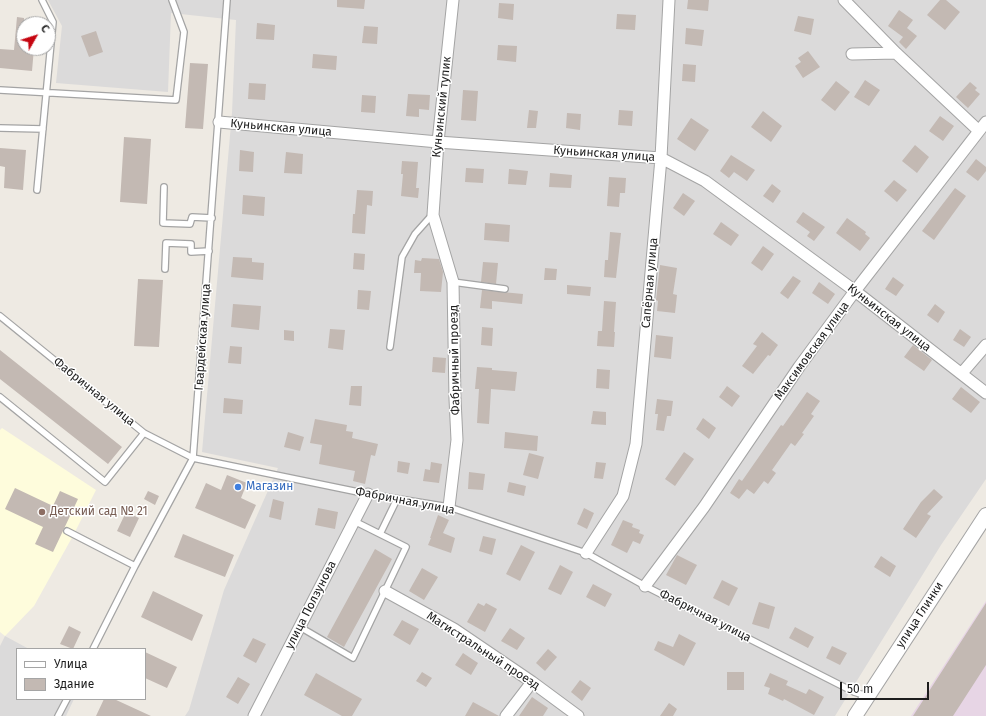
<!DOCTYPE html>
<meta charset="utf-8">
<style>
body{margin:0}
#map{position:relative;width:986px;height:716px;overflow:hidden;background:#eeeae3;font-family:"Fira Sans",sans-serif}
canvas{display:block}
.legend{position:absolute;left:16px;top:648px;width:130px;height:52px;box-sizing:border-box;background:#fff;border:1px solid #a5a5a5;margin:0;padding:5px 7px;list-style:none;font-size:12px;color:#1d1d1d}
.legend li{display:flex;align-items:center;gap:8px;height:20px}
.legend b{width:20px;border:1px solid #a5a5a5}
.north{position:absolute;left:16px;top:16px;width:40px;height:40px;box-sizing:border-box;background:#fff;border:1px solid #a5a5a5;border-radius:50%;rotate:51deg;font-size:11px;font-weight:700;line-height:16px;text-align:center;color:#1d1d1d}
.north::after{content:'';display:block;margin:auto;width:14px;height:18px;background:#c60510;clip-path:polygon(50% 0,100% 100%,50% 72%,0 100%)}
.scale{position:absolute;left:840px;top:682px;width:89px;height:18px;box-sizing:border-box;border:2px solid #1d1d1d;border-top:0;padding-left:5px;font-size:12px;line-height:14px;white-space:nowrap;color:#1d1d1d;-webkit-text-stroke:3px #fff;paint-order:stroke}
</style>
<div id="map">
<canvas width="986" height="716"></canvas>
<ul class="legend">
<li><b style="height:5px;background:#fff"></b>Улица</li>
<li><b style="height:11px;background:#c3b9b3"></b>Здание</li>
</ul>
<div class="north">С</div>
<div class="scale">50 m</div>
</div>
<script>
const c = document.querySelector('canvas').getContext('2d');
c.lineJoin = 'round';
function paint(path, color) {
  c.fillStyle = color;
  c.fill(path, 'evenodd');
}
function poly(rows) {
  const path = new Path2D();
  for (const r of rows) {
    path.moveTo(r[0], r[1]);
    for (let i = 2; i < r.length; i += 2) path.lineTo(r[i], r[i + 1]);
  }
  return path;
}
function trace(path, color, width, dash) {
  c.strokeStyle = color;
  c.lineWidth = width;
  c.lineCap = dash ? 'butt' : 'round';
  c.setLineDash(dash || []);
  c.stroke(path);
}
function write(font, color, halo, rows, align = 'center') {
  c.font = font + ' "Fira Sans",sans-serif';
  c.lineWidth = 3;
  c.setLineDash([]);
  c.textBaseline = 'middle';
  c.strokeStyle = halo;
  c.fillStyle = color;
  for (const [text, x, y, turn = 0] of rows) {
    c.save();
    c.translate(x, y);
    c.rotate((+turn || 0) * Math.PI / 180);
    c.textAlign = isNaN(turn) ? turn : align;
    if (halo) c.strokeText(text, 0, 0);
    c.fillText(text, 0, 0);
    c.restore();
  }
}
const residential = poly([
 [48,0,986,0,986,479,941,545,835,716,185,716,189,710,224,590,278,468,202,452,232,113,236,20,171,13,168,92,56,83,62,26],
 [5,636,29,649,17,649,17,699,74,699,66,716,0,716,0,646]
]);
const industrial = poly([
 [986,601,986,716,911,716]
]);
const education = poly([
 [2,428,96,490,74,534,34,606,5,636,0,632,0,430]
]);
const building = poly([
 [337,0,365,0,364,9,337,7],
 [688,0,709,0,708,11,687,9],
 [940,0,946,0,960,12,945,30,927,15],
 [499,3,514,4,513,20,498,18],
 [899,10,913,20,907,28,917,36,906,49,899,42,903,37,888,26],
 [617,14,636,15,635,30,616,29],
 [798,16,814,19,811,35,794,31],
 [17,17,24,18,24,48,34,48,32,71,0,68,0,49,14,50],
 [257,23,275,25,274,40,256,39],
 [364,26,378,27,377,44,362,43],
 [686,28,704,30,702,46,685,44],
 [96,31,103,52,89,57,81,36],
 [498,45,517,46,516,62,497,60],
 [808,51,820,67,803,78,795,66,801,62,798,58],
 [313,54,337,56,336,70,312,68],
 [190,63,208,64,203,129,185,128],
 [683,64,696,65,695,82,682,81],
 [865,80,880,90,869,106,854,97],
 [836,81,850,92,835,111,821,100],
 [970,82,977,88,975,90,980,94,968,108,956,97],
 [249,83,266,84,265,100,248,99],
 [463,90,478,91,476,121,461,120],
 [408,94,430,95,429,110,419,109,419,117,406,116],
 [362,95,376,96,375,113,361,112],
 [529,110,538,111,536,128,527,128],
 [619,110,633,111,632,126,618,125],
 [763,111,782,126,771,142,751,127],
 [567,113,581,114,580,130,566,128],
 [940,116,954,126,943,141,929,131],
 [691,118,709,130,695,151,677,139],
 [124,137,151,139,147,204,120,202],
 [915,145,929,157,917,173,902,161],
 [0,148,26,150,23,190,4,188,5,167,0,166],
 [240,150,254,152,253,172,239,171],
 [286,152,303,154,302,174,284,173],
 [731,155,755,170,747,181,734,172,729,178,720,171],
 [976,159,986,167,986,171,978,181,966,172],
 [402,161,418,162,416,188,419,188,418,198,401,196,403,174,401,174],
 [466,168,484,169,483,183,465,182],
 [509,169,528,171,526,185,508,184],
 [550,173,572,175,571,188,549,187],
 [609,177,626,178,625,193,620,193,619,207,607,206],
 [894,180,907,190,897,202,884,191],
 [772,184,781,191,773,203,763,196],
 [955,188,966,196,934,240,922,231],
 [357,190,373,191,372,206,367,205,365,234,352,233,353,214,355,214],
 [683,193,695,201,684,216,673,208],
 [243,195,265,197,264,216,242,214],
 [803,212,825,227,814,241,807,236,810,232,796,222],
 [847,218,866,232,865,234,870,238,860,251,836,233],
 [721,222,739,235,731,246,713,234],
 [485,223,510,225,509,242,484,240],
 [610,232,621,233,616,278,604,277,605,260,608,260],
 [763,246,774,254,762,271,751,263],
 [354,253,365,254,364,270,353,269],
 [233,257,252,258,252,262,264,263,263,280,231,277],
 [422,258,439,259,443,272,441,292,420,291,421,273,414,273,415,260,421,261],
 [483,262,498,263,496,284,481,282],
 [660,265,677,268,673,294,677,295,675,313,657,311,658,301,656,300],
 [545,268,557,269,556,280,544,280],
 [793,276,801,281,788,299,780,293],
 [893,277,904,285,896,296,885,289],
 [138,279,163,280,159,347,134,346],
 [819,282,835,294,828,304,812,293],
 [567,285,591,287,590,296,567,294],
 [358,290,371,291,369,310,357,309],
 [482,290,523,294,522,304,492,301,492,309,480,308],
 [604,301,616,302,614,332,615,332,614,347,597,346,598,331,602,331],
 [233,304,261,306,259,330,231,327],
 [935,304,945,312,938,323,927,315],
 [482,327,493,328,492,346,481,345],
 [330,329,345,330,343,350,328,348],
 [960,329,971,337,964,347,953,340],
 [284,330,294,331,294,341,284,340],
 [762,332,778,345,770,356,768,355,753,374,742,366,757,346,753,344],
 [656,335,673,337,671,359,654,357],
 [913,345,932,360,924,371,904,357],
 [230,346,242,347,241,364,228,363],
 [0,350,122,447,108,464,0,379],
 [433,357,446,358,445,373,432,372],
 [477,367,492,368,492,370,517,372,515,391,491,389,489,424,477,423,479,389,475,389],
 [597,369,610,370,609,389,596,388],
 [351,386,362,386,361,406,349,405],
 [727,386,740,396,732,407,719,397],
 [961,387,980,402,971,413,952,399],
 [807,392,820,401,811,414,814,416,802,433,804,434,795,446,791,443,772,470,776,473,768,484,764,481,754,494,747,489,739,499,730,493,739,479,742,481,781,425,783,426],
 [224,398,243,400,242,414,223,413],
 [657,399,673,401,671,416,667,416,664,431,656,430,658,414,655,414],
 [593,411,606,412,606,425,591,424],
 [703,418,716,428,709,439,696,429],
 [315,419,347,425,346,431,353,432,352,438,378,444,375,456,371,455,365,484,353,481,355,471,319,464,322,445,310,443],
 [288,432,304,437,300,451,284,447],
 [505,432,538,436,537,451,504,448],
 [684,452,694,459,675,486,665,479],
 [529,453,544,457,538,479,523,475],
 [398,461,410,463,408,474,397,472],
 [431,462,442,464,439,483,423,481,425,469,430,470],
 [596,462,606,463,603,479,594,478],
 [469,472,485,474,483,490,468,489],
 [227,475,247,483,241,498,256,505,245,529,195,508,206,483,221,490],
 [509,482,526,486,524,496,507,492],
 [15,488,53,506,60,491,78,499,53,552,35,544,43,527,5,509],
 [934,489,943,497,927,514,931,516,916,538,903,529,921,502],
 [148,491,159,496,155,505,144,499],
 [273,499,284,502,281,520,269,517],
 [318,508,338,512,335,529,315,525],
 [584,508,594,513,587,529,577,524],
 [126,512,139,518,130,537,117,531],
 [438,515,449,520,443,533,455,538,451,553,428,545,431,538,430,538],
 [623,520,633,524,632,527,640,530,639,533,644,535,640,544,633,541,627,553,611,545],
 [183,534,234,555,225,577,174,557],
 [483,536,496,539,492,555,479,551],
 [521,545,535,552,520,581,506,574],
 [375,549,392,559,344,647,327,637],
 [677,555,697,565,686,585,666,575],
 [881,556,896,566,890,577,874,567],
 [560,565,573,572,561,595,548,589],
 [422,568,438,577,424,600,409,591],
 [722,580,738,588,729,606,713,598],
 [593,584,612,594,605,607,586,597],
 [153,591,203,615,192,641,141,617],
 [759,602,775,607,769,629,752,624],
 [478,603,484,606,486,603,497,609,485,632,467,622],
 [986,603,986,665,953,716,913,716],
 [402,620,419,629,410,645,393,635],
 [69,626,81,632,73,649,60,644],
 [795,627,814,637,808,648,789,638],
 [510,628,525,638,517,650,501,641],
 [679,634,696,643,684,666,654,650,658,641,673,647],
 [253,638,266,644,256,663,243,656],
 [832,646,847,653,840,665,826,658],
 [548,649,557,657,545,671,536,663],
 [145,652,177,667,167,688,145,678],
 [463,653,478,663,471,675,455,665],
 [422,672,432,678,426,687,416,681],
 [727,672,744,672,744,690,727,690],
 [316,673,362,699,352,716,342,716,304,695],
 [770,673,788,681,786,685,806,694,809,689,824,697,814,715,784,699,783,701,768,694,770,688,764,686],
 [238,677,250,684,238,704,226,697],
 [580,680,591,688,582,701,571,692],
 [532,697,548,708,543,716,519,716],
 [104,699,114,699,151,716,96,716],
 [473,702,499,716,465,716],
 [669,703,677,709,673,716,660,716]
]);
const service = poly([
 [0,90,176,100,184,32,172,0],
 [0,128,43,129],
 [164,187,163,223,190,224,192,217,212,218],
 [37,190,53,22,42,0],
 [165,269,166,243,191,244,191,252,209,251],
 [453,282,505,289],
 [0,316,144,433,193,458,368,494,449,507,586,553,645,586,854,692,867,696],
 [390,347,402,257,415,234,432,215],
 [0,397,105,482,144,433],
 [67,531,135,566],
 [380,534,397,499],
 [300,627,353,658,406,547,354,521],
 [93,649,135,566,193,458,227,0],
 [58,716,67,699]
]);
const minor = poly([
 [844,0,896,53,979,131],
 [852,54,896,53],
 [219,122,438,142,661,158,705,181,855,291,986,393],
 [962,373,986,345],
 [449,507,457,440,455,399,453,282,433,215,438,142,453,0],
 [586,553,623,496,636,444,661,158,669,0],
 [645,586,704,507,799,367,855,291,986,122],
 [385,591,454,629,532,682,578,716],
 [254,716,368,494],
 [506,716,532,682]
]);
const tertiary = poly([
 [855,716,986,515]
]);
const markers = [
 [238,487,4,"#3f7fe0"],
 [42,512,4,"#8d6e63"]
];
const streetNames = [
 ["Куньинский тупик",442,107,-84],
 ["Куньинская улица",281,128,5],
 ["Куньинская улица",604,154,4],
 ["Сапёрная улица",650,283,-85],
 ["Куньинская улица",889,318,38],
 ["Гвардейская улица",203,337,-86],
 ["Максимовская улица",812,351,-54],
 ["Фабричный проезд",455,360,-91],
 ["Фабричная улица",94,392,39],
 ["Фабричная улица",405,501,11],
 ["улица Ползунова",311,605,-63],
 ["улица Глинки",920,615,-57],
 ["Фабричная улица",705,616,27],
 ["Магистральный проезд",483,651,33]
];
const shopNames = [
 ["Магазин",246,487]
];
const educationNames = [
 ["Детский сад № 21",50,512]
];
paint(residential, '#dbdada');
paint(industrial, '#e7d5e5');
paint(education, '#fefcdc');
paint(building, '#c3b9b3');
trace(service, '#a4a4a4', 8);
trace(minor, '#a4a4a4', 13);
trace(tertiary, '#a4a4a4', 16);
trace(service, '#fff', 5.5);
trace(minor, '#fff', 11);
trace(tertiary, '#fff', 14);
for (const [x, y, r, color] of markers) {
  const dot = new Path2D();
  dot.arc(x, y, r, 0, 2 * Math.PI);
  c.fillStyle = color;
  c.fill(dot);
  trace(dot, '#fff', 1.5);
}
write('12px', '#1d1d1d', '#fff', streetNames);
write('12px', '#366cbe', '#fff', shopNames, 'left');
write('12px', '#785e54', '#fff', educationNames, 'left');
</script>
